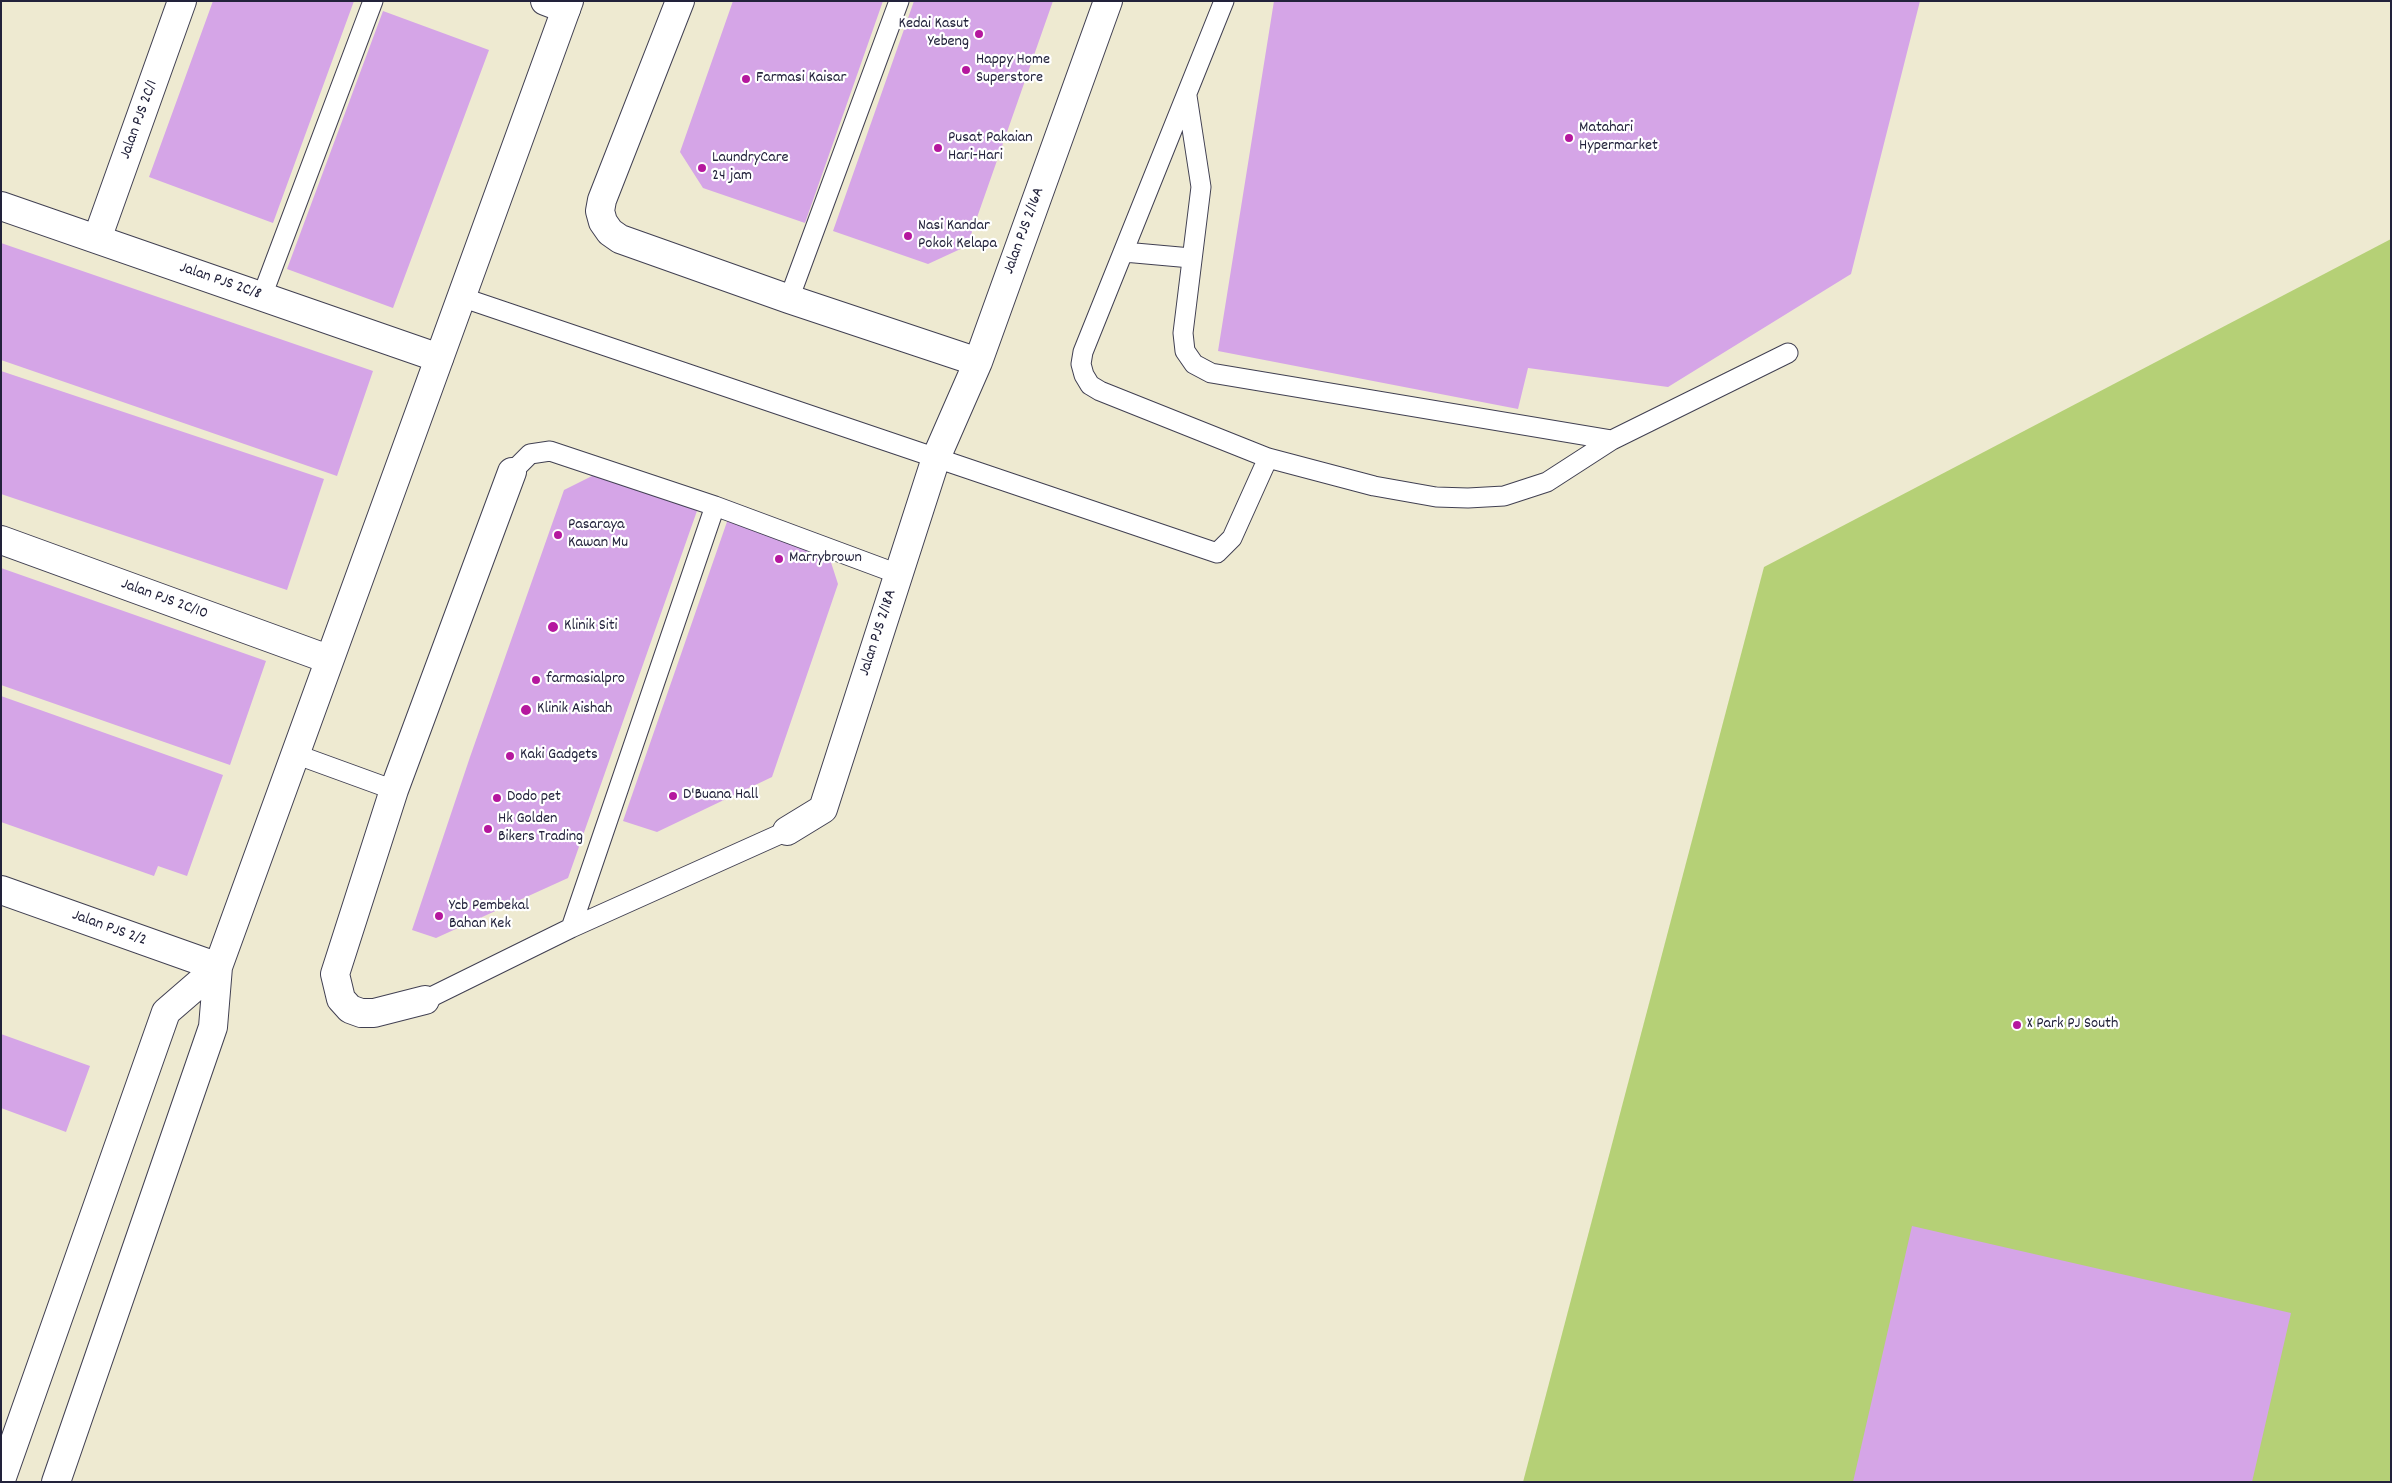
<!DOCTYPE html>
<style>
body{margin:0}
#map{position:relative;width:2392px;height:1483px;overflow:hidden;background:#eeead1;font-family:Dekko,sans-serif}
canvas{display:block}
.frame{position:absolute;inset:0;border:2px solid #22223b;pointer-events:none}
</style>
<div id="map">
<canvas width="2392" height="1483"></canvas>
<div class="frame"></div>
</div>
<script>
const c = document.querySelector('canvas').getContext('2d');
c.lineJoin = 'round';
function paint(path, color) {
  c.fillStyle = color;
  c.fill(path, 'evenodd');
}
function poly(rows) {
  const path = new Path2D();
  for (const r of rows) {
    path.moveTo(r[0], r[1]);
    for (let i = 2; i < r.length; i += 2) path.lineTo(r[i], r[i + 1]);
  }
  return path;
}
function trace(path, color, width, dash) {
  c.strokeStyle = color;
  c.lineWidth = width;
  c.lineCap = dash ? 'butt' : 'round';
  c.setLineDash(dash || []);
  c.stroke(path);
}
function write(font, color, halo, rows, align = 'center') {
  c.font = font + ' Dekko,sans-serif';
  c.lineWidth = 4.5;
  c.setLineDash([]);
  c.textBaseline = 'middle';
  c.strokeStyle = halo;
  c.fillStyle = color;
  for (const [text, x, y, turn = 0] of rows) {
    c.save();
    c.translate(x, y);
    c.rotate((+turn || 0) * Math.PI / 180);
    c.textAlign = isNaN(turn) ? turn : align;
    if (halo) c.strokeText(text, 0, 0);
    c.fillText(text, 0, 0);
    c.restore();
  }
}
const green = poly([
 [2391,239,2391,1482,1523,1482,1764,567]
]);
const building = poly([
 [213,1,354,1,273,223,149,177],
 [733,1,883,1,805,223,703,188,680,152],
 [914,1,1053,1,967,246,928,264,833,231],
 [1274,1,1920,1,1851,274,1668,387,1528,368,1518,409,1218,351],
 [383,11,489,50,393,308,287,269],
 [1,243,373,371,337,476,1,360],
 [1,371,324,479,287,590,1,494],
 [598,473,698,508,568,878,436,938,412,930,470,757,564,490],
 [729,516,827,550,838,584,772,777,657,832,623,821],
 [1,568,266,661,230,765,1,685],
 [1,696,223,775,187,876,158,866,154,876,1,822],
 [1,1034,90,1066,66,1132,1,1108],
 [1912,1226,2291,1313,2252,1482,1853,1482]
]);
const service = poly([
 [1224,1,1083,352,1081,364,1084,375,1090,385,1100,391,1268,458,1374,486,1436,497,1468,498,1504,496,1547,482,1612,440,1788,353],
 [1187,96,1201,187,1183,333,1185,351,1194,364,1211,373,1612,440],
 [1124,252,1191,258],
 [262,296,373,1],
 [461,297,1217,553,1232,538,1268,458],
 [789,299,899,1],
 [512,472,530,454,550,451,715,506,898,574],
 [295,754,394,790],
 [571,928,715,506],
 [425,1000,571,928,787,831]
]);
const minor = poly([
 [545,1,566,9],
 [680,1,602,200,600,211,603,222,610,232,620,239,789,299,978,362],
 [1,206,439,358],
 [97,239,182,1],
 [1,540,328,659],
 [787,831,823,809,936,458,978,362,1108,1],
 [425,1000,374,1013,361,1013,350,1009,341,999,335,974,394,790,512,472]
]);
const tertiary = poly([
 [1,890,218,967],
 [1,1480,166,1012,218,967],
 [56,1482,213,1027,218,967,569,1]
]);
const markers = [
 [979,34,5,"#b5179e"],
 [966,70,5,"#b5179e"],
 [746,79,5,"#b5179e"],
 [1569,138,5,"#b5179e"],
 [938,148,5,"#b5179e"],
 [702,168,5,"#b5179e"],
 [908,236,5,"#b5179e"],
 [558,535,5,"#b5179e"],
 [779,559,5,"#b5179e"],
 [553,627,6,"#b5179e"],
 [536,680,5,"#b5179e"],
 [526,710,6,"#b5179e"],
 [510,756,5,"#b5179e"],
 [673,796,5,"#b5179e"],
 [497,798,5,"#b5179e"],
 [488,829,5,"#b5179e"],
 [439,916,5,"#b5179e"],
 [2017,1025,5,"#b5179e"]
];
const poiNames = [
 ["Kedai Kasut",969,25,"right"],
 ["Yebeng",969,43,"right"],
 ["Happy Home",976,61],
 ["Superstore",976,79],
 ["Farmasi Kaisar",756,79],
 ["Matahari",1579,129],
 ["Hypermarket",1579,147],
 ["Pusat Pakaian",948,139],
 ["Hari-Hari",948,157],
 ["LaundryCare",712,159],
 ["24 jam",712,177],
 ["Nasi Kandar",918,227],
 ["Pokok Kelapa",918,245],
 ["Pasaraya",568,526],
 ["Kawan Mu",568,544],
 ["Marrybrown",789,559],
 ["Klinik Siti",564,627],
 ["farmasialpro",546,680],
 ["Klinik Aishah",537,710],
 ["Kaki Gadgets",520,756],
 ["D'Buana Hall",683,796],
 ["Dodo pet",507,798],
 ["Hk Golden",498,820],
 ["Bikers Trading",498,838],
 ["Ycb Pembekal",449,907],
 ["Bahan Kek",449,925],
 ["X Park PJ South",2027,1025]
];
const streetNames = [
 ["Jalan PJS 2C/1",140,120,-70],
 ["Jalan PJS 2/16A",1025,231,-70],
 ["Jalan PJS 2C/8",220,282,19],
 ["Jalan PJS 2C/10",164,600,20],
 ["Jalan PJS 2/18A",879,633,-72],
 ["Jalan PJS 2/2",109,929,20]
];
paint(green, '#b5d076');
paint(building, '#d5a5e7');
trace(service, '#414052', 21);
trace(minor, '#414052', 30);
trace(tertiary, '#414052', 30);
trace(service, '#fff', 19);
trace(minor, '#fff', 28);
trace(tertiary, '#fff', 28);
for (const [x, y, r, color] of markers) {
  const dot = new Path2D();
  dot.arc(x, y, r, 0, 2 * Math.PI);
  c.fillStyle = color;
  c.fill(dot);
  trace(dot, '#fff', 2);
}
write('16px', '#22223b', '#fff', poiNames, 'left');
write('16px', '#22223b', '#fff', streetNames);
</script>
